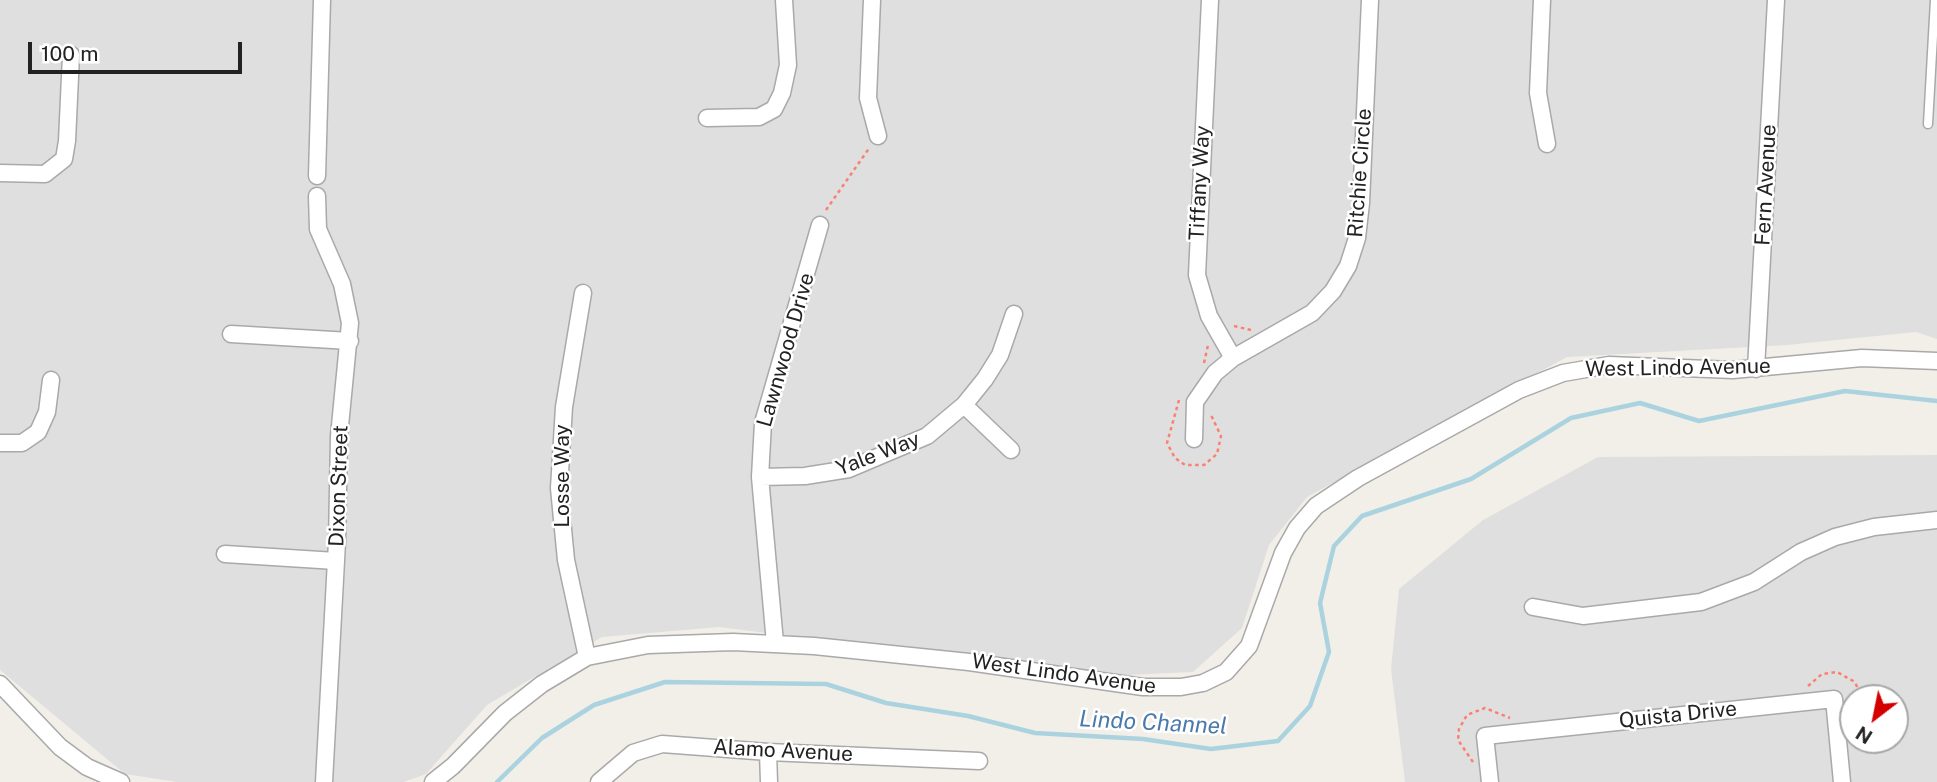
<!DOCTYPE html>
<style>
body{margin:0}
#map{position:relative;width:1937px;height:782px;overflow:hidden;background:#f2efe9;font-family:"Public Sans",sans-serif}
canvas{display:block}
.north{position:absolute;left:1839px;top:684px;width:70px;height:70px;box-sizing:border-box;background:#fff;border:2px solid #a7a7a7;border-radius:50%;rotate:212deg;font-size:19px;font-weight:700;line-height:28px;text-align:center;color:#222}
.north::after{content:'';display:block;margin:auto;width:24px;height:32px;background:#d40000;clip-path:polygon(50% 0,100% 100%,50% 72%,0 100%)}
.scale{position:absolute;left:28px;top:42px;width:214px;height:32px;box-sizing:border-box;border:4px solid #222;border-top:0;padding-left:9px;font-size:21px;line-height:24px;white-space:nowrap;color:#222;-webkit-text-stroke:5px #fff;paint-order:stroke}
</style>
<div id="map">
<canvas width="1937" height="782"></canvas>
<div class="north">N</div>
<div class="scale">100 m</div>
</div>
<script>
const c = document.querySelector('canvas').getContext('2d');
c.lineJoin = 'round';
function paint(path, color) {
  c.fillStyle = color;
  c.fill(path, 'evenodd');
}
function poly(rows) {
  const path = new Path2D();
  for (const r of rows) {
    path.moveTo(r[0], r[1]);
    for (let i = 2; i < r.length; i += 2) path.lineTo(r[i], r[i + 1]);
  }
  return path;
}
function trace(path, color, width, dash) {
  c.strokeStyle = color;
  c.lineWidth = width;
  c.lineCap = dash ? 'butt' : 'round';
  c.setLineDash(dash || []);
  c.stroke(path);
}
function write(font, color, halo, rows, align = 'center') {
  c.font = font + ' "Public Sans",sans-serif';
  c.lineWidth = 5;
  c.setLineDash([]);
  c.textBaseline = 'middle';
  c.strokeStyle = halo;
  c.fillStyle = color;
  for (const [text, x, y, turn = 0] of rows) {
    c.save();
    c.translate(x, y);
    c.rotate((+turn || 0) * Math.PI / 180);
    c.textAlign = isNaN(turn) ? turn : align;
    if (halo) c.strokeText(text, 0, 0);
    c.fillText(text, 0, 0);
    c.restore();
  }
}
const residential = poly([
 [0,0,1937,0,1937,339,1916,332,1787,345,1567,357,1307,497,1269,545,1242,628,1193,672,1107,676,719,627,602,637,487,705,426,774,404,782,177,782,125,774,0,670],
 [1937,455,1937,782,1405,782,1391,669,1399,589,1483,520,1598,457],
 [1853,698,1895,698,1895,740,1853,740]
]);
const stream = poly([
 [497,782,542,738,594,705,665,682,826,684,886,703,968,716,1035,733,1143,739,1211,749,1278,741,1310,706,1329,652,1320,603,1334,546,1362,516,1471,479,1571,418,1640,403,1699,421,1845,391,1937,401]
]);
const path = poly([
 [826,210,870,147],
 [1234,326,1251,330],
 [1204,363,1208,345],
 [1179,400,1167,443,1175,458,1185,465,1204,465,1217,454,1221,436,1211,415],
 [1808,686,1822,674,1837,672,1855,682,1862,698],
 [1473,762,1458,740,1459,729,1467,715,1485,708,1510,718]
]);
const service = poly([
 [1928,124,1935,0]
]);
const minor = poly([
 [872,0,868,98,878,136],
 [1210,0,1197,275,1209,316,1233,358],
 [1542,0,1538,93,1547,144],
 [707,118,759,117,774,109,782,93,788,65,784,0],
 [0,173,45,174,64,159,67,141,71,55],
 [317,176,322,0],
 [317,196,318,229,342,284,350,323,339,436,337,542,324,782],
 [583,293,564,407,559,488,566,560,587,657],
 [231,334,350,341],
 [1756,369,1776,0],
 [964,405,1011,450],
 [1194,439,1195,402,1215,373,1233,358,1312,313,1333,291,1348,266,1357,238,1361,203,1370,0],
 [0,443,22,443,38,432,47,412,51,380],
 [760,477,805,476,849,469,927,436,964,405,985,379,1000,355,1014,314],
 [225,554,336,561],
 [1533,607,1583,616,1701,602,1754,582,1801,552,1835,537,1874,527,1937,520],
 [775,643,760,477,763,423,820,225],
 [0,684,60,747,87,767,121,782],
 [768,752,769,782],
 [433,782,453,766,505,713,542,684,587,657,648,645,733,642,814,646,969,662,1143,687,1181,687,1203,683,1226,672,1249,646,1283,553,1297,528,1316,506,1358,478,1519,390,1563,373,1609,365,1733,370,1862,358,1937,361],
 [599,782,633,753,662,744,768,752,979,761],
 [1490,782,1485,736,1834,699,1842,782]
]);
const streetNames = [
 ["Ritchie Circle",1360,173,-86],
 ["Tiffany Way",1200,183,-87],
 ["Fern Avenue",1766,185,-87],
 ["Lawnwood Drive",786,350,-74],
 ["West Lindo Avenue",1678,368,-1],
 ["Yale Way",878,454,-21],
 ["Losse Way",563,476,-90],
 ["Dixon Street",339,486,-88],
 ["West Lindo Avenue",1064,674,8],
 ["Quista Drive",1678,715,-6],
 ["Alamo Avenue",783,751,3]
];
const waterNames = [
 ["Lindo Channel",1153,723,3]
];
paint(residential, '#e0dfdf');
trace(stream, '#aad3df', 4.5);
trace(service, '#a9a9a9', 11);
trace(minor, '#a9a9a9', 19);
trace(path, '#fa8072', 2.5, [3.5, 3.5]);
trace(service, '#fff', 8);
trace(minor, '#fff', 16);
write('21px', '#222', '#fff', streetNames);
write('italic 23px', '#4a7aab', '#fff', waterNames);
</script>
